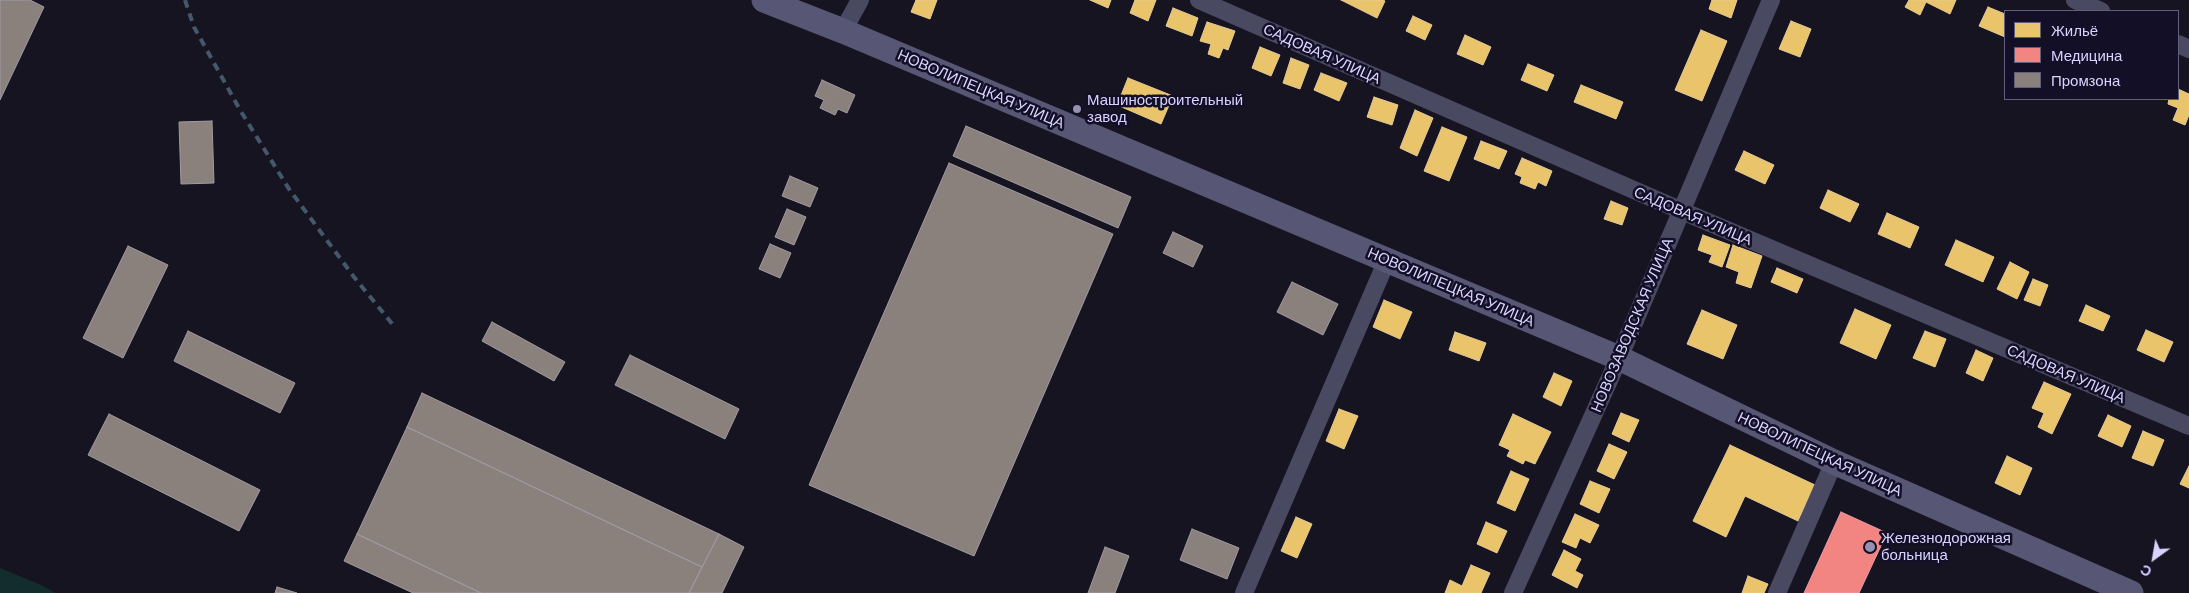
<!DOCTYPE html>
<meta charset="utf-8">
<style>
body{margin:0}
#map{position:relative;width:2189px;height:593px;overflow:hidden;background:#161421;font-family:Barlow,sans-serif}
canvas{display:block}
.legend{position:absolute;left:2004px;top:10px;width:175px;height:90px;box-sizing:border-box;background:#130f26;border:1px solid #625e7d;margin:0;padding:6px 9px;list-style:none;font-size:15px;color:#d9d4ff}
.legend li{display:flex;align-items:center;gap:10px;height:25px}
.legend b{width:25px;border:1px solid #625e7d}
.north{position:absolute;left:2129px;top:533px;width:50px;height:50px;-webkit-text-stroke:4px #130f26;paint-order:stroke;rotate:212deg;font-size:14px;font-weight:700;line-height:20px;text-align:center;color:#d9d4ff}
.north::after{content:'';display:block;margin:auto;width:18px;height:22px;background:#d9d4ff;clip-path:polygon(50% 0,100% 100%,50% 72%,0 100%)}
</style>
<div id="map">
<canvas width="2189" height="593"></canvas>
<ul class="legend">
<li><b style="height:14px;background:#e9c46a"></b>Жильё</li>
<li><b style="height:14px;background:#f28482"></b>Медицина</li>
<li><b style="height:14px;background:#8a817c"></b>Промзона</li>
</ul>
<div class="north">С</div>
</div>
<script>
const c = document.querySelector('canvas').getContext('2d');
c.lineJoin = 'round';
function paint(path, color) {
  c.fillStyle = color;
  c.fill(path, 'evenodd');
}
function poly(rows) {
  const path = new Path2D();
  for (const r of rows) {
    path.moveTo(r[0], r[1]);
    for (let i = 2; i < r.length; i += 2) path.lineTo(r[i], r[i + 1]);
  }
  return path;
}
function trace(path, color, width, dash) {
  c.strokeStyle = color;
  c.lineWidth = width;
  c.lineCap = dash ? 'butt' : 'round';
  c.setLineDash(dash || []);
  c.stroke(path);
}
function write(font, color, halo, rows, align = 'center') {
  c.font = font + ' Barlow,sans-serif';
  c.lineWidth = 5;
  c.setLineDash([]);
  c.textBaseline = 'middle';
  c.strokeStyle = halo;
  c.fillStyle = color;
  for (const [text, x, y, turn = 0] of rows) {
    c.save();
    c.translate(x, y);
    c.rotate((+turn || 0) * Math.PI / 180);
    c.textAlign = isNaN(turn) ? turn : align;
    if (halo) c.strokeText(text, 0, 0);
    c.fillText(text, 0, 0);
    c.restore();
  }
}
const green = poly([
 [0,568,39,584,56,593,0,593]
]);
const homes = poly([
 [916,0,937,0,930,19,911,12,916,0],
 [1090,0,1111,0,1108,8,1090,0],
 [1135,0,1156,0,1148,21,1130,13,1135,0],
 [1341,0,1383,0,1385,1,1377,18,1341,0],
 [1712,0,1737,0,1731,18,1709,9,1712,0],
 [1909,0,1956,0,1950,14,1926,2,1920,15,1905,7,1909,0],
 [1988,7,2005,14,2005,37,1979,26,1988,7],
 [1173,8,1198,18,1192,36,1166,26,1173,8],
 [1413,16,1432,25,1425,40,1406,31,1413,16],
 [1791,21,1811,29,1800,57,1779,49,1791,21],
 [1207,22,1235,31,1228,50,1223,48,1219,58,1208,54,1211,44,1200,41,1207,22],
 [1701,30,1727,41,1702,101,1675,90,1701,30],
 [1465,35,1491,47,1483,65,1457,54,1465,35],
 [1260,47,1280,55,1271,76,1252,68,1260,47],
 [1291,58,1309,65,1300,89,1283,83,1291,58],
 [1528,64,1554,75,1547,91,1521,80,1528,64],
 [1321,73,1347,83,1339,101,1314,90,1321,73],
 [1128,78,1173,96,1161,124,1117,105,1128,78],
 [1581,85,1623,102,1616,119,1574,102,1581,85],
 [2178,89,2189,94,2189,115,2185,125,2173,120,2178,108,2168,104,2169,99,2178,99,2178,89],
 [1374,97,1398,105,1392,125,1367,117,1374,97],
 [1415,110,1433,118,1417,156,1400,148,1415,110],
 [1442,127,1467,137,1449,181,1424,171,1442,127],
 [1481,141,1507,151,1499,169,1474,159,1481,141],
 [1744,151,1774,165,1765,184,1735,170,1744,151],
 [1522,158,1552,171,1546,186,1538,182,1535,189,1520,183,1522,177,1515,174,1522,158],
 [1828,190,1859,204,1850,222,1820,208,1828,190],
 [1611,201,1628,208,1622,225,1604,219,1611,201],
 [1887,213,1919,227,1910,248,1878,234,1887,213],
 [1703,235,1730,245,1722,267,1709,262,1712,255,1698,250,1703,235],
 [1956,240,1994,257,1983,282,1945,265,1956,240],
 [1733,245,1762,256,1751,288,1736,283,1739,272,1726,267,1733,245],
 [2010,262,2029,272,2017,299,1997,289,2010,262],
 [1777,268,1803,279,1797,293,1771,282,1777,268],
 [2033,279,2048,285,2040,306,2024,300,2033,279],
 [1384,300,1412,312,1400,339,1373,327,1384,300],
 [2086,305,2110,316,2103,331,2079,321,2086,305],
 [1855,309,1891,325,1876,359,1840,343,1855,309],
 [1702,310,1737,325,1723,359,1687,344,1702,310],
 [2146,330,2173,342,2164,362,2137,350,2146,330],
 [1925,331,1946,339,1935,367,1913,358,1925,331],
 [1455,332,1486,343,1479,361,1449,350,1455,332],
 [1976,350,1993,358,1983,381,1966,373,1976,350],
 [1554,373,1572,381,1561,406,1543,397,1554,373],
 [2044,382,2071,394,2052,434,2038,427,2044,413,2032,408,2044,382],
 [1339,409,1358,416,1344,449,1326,441,1339,409],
 [1621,413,1639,420,1629,442,1612,434,1621,413],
 [1513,414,1551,432,1535,464,1525,460,1523,464,1507,456,1510,450,1499,445,1513,414],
 [2108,415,2131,426,2122,447,2098,436,2108,415],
 [2143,431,2164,440,2153,466,2132,458,2143,431],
 [1609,444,1627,452,1614,479,1597,471,1609,444],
 [1730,445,1815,485,1798,521,1745,496,1726,537,1693,521,1730,445],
 [2007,456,2032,468,2020,495,1995,483,2007,456],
 [2189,466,2189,488,2180,484,2189,466],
 [1511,471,1529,479,1515,511,1497,503,1511,471],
 [1590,481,1610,489,1599,513,1580,504,1590,481],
 [1575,514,1599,525,1590,543,1580,538,1576,548,1562,542,1575,514],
 [1296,517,1312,524,1297,558,1281,551,1296,517],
 [1486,522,1507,531,1497,553,1477,544,1486,522],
 [1564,550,1581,559,1575,571,1583,575,1577,588,1552,575,1564,550],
 [1471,565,1490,573,1481,593,1445,593,1450,580,1462,586,1471,565],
 [1748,576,1768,584,1764,593,1742,593,1748,576]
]);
const health = poly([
 [1841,512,1887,533,1859,593,1804,593,1841,512]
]);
const industry = poly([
 [0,0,30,0,44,7,0,100,0,0],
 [822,80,855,95,847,113,838,109,835,115,820,108,824,100,815,96,822,80],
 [212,121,214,183,181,184,179,122,212,121],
 [966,126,1131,197,1118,228,953,156,966,126],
 [949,163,1113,234,974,556,809,485,949,163],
 [790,176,818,188,810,207,782,196,790,176],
 [787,209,806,217,794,245,775,237,787,209],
 [1173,232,1203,246,1193,267,1163,253,1173,232],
 [770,244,791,253,780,278,759,269,770,244],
 [128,246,168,265,123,358,83,338,128,246],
 [1292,282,1338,304,1323,335,1277,312,1292,282],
 [492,322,565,362,554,381,482,341,492,322],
 [188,331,295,383,280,413,174,361,188,331],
 [630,355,739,409,725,439,615,385,630,355],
 [422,393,719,534,702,567,407,427,422,393],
 [109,414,260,490,239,531,88,455,109,414],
 [407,427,702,567,689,593,481,593,357,534,407,427],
 [1192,529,1239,548,1227,579,1180,560,1192,529],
 [357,534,481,593,413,593,344,561,357,534],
 [719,534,744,547,722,593,689,593,719,534],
 [1105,547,1129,556,1115,593,1088,593,1105,547],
 [277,587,297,593,275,593,277,587]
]);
const street = poly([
 [1199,0,1682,211,2189,426],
 [2075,0,2101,11],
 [843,31,860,0],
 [2178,44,2189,49],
 [1244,593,1387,260],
 [1513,593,1619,358,1771,0],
 [1777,593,1834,462]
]);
const secondary = poly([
 [764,0,843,31,1619,358,1834,462,2131,593]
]);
const rail = poly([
 [185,0,194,27,240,110,289,189,354,277,394,326]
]);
const markers = [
 [1077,109,5,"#9591b1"],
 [1870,547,6,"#9591b1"]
];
const streetNames = [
 ["САДОВАЯ УЛИЦА",1322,54,24],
 ["НОВОЛИПЕЦКАЯ УЛИЦА",981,89,23],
 ["САДОВАЯ УЛИЦА",1693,216,23],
 ["НОВОЛИПЕЦКАЯ УЛИЦА",1451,287,23],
 ["НОВОЗАВОДСКАЯ УЛИЦА",1632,325,-67],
 ["САДОВАЯ УЛИЦА",2066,374,23],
 ["НОВОЛИПЕЦКАЯ УЛИЦА",1820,454,25]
];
const poiNames = [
 ["Машиностроительный",1087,100],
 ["завод",1087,117],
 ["Железнодорожная",1881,538],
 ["больница",1881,555]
];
paint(green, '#132c2d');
paint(homes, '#e9c46a');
trace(homes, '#e4c997', 1);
paint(health, '#f28482');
trace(health, '#ea9ca8', 1);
paint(industry, '#8a817c');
trace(industry, '#a29aa3', 1);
trace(street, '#4a4962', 18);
trace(secondary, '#575674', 25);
trace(rail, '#43596b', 4, [8, 6]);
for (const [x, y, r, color] of markers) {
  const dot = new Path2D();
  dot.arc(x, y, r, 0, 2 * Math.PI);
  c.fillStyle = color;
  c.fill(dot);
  trace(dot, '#130f26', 2);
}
write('15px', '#d9d4ff', '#130f26', streetNames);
write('15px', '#d9d4ff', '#130f26', poiNames, 'left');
</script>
